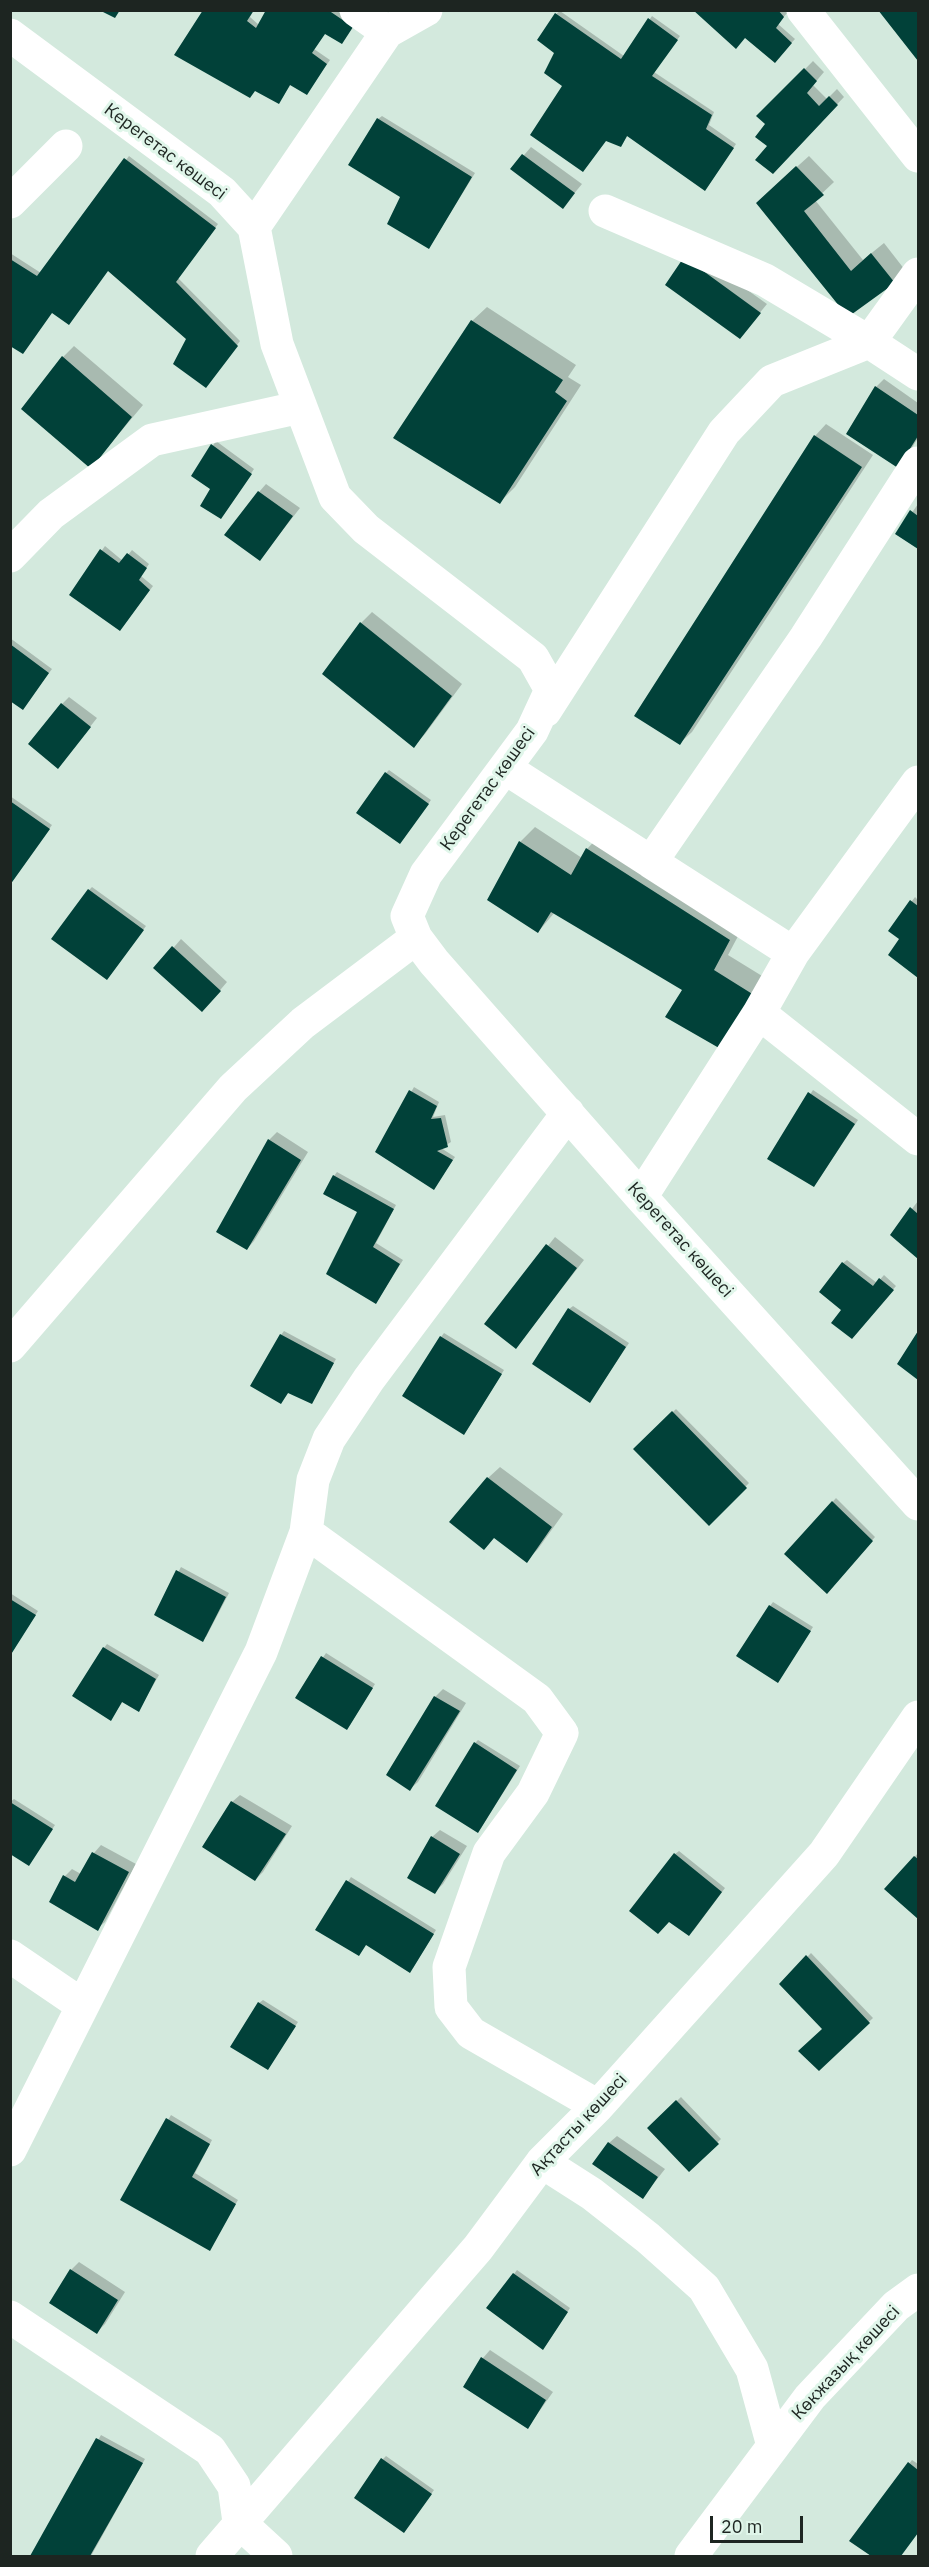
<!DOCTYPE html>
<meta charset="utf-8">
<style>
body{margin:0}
#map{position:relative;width:929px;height:2567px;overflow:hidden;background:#d3e9dd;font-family:"IBM Plex Sans",sans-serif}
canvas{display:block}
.frame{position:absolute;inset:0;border:12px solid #1d2521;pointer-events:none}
.scale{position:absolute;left:710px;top:2516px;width:93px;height:27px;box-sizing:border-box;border:3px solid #1d2521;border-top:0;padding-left:8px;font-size:18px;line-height:21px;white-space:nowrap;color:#1d2521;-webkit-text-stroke:4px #e0f6ea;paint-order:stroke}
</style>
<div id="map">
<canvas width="929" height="2567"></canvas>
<div class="frame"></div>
<div class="scale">20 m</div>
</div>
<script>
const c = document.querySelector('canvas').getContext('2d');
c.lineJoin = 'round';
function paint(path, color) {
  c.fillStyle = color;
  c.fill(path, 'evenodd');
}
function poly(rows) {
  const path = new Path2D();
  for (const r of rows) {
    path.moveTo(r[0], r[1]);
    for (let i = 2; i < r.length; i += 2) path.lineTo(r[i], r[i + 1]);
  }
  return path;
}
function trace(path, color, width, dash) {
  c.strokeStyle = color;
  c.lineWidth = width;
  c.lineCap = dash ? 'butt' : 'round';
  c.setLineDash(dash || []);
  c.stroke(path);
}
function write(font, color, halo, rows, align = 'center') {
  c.font = font + ' "IBM Plex Sans",sans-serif';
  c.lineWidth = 6;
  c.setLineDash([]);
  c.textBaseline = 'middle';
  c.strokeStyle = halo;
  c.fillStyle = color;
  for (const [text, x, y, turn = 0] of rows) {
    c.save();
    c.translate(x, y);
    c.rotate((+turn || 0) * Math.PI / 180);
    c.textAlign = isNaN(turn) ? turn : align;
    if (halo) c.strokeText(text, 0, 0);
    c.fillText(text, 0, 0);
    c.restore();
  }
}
const shadow = poly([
 [254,10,250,17,259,25,268,10,336,10,355,23,325,33,314,49,330,60,310,89,291,84,282,98,176,55],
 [695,10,785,10,787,13,778,24,795,39,775,61,745,36],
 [879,10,918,10,918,59],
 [560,11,624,56,652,16,680,36,654,72,714,112,709,125,736,144,708,186,628,135,621,146,564,85,556,53,556,14],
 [813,61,824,72,813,85,827,99,837,89,844,97,773,172,767,124,759,116],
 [382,116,475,173,432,243,378,119],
 [531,147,582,184,563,207,512,169],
 [129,156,218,224,178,278,240,341,209,383,188,338,108,270,10,344,10,253,41,273],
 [809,156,834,182,815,200,863,260,884,243,905,270,894,282,848,315,770,191],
 [693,251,767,304,740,337],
 [487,307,576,365,568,377,581,385,515,487,500,502,472,321],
 [74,346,143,405,91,467,63,357],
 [884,379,918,403,918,438,905,459,876,387],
 [826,424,873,455,692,732,680,743,815,436],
 [216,441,254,469,224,514,212,488,193,476],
 [266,484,300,508,260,559,259,492],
 [918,504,918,547,897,534],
 [105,546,123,561,132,550,149,564,141,576,153,586,123,626,71,595],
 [372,612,462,684,425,734,413,746,361,623],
 [10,638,52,669,26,704,10,699],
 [69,697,97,718,58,767,62,704],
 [389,770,431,800,403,839,386,773],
 [10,796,52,825,10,884],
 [535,827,582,858,587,849,601,834,744,925,728,955,767,979,733,1031,684,989,555,912,538,932,520,842],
 [92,887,146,926,111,974,89,890],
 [915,897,918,900,918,977,890,955,901,938,890,931],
 [181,939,227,982,210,1002,156,968],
 [414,1087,439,1102,433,1117,445,1115,451,1142,441,1148,455,1157,437,1184,377,1152],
 [813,1090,858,1120,817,1182,769,1158],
 [277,1132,308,1152,254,1241,247,1249,269,1140],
 [337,1172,396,1205,376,1243,403,1260,379,1298,359,1211,334,1176],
 [918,1201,918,1257,892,1235],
 [555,1237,584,1260,516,1347,486,1324],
 [847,1260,877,1283,884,1275,896,1286,855,1334,843,1309,843,1263],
 [573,1306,629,1343,593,1397,569,1309],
 [284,1331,336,1359,312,1402,289,1392,281,1402,281,1335],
 [444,1333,504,1370,467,1430,441,1337],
 [918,1334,918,1378,899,1364],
 [676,1409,749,1483,709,1524,635,1449],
 [500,1467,563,1514,538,1549,526,1561,488,1478],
 [836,1498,875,1537,830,1589,786,1554],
 [181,1567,229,1593,206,1637,156,1614],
 [10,1593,38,1611,10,1655],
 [773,1602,813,1627,778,1681,770,1606],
 [107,1644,159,1675,139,1710,123,1701,111,1719,104,1648],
 [326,1653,375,1684,350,1725,297,1697],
 [443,1689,466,1703,418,1782,410,1789,435,1697],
 [478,1740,520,1766,481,1828,475,1743],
 [240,1795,292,1826,263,1872,255,1880,232,1802],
 [14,1799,55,1825,29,1864,10,1852,10,1802],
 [440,1830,467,1846,443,1884,435,1892,432,1837],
 [101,1845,136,1864,105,1922,97,1929,65,1876,72,1869,81,1874,94,1853],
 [679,1851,725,1888,693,1931,669,1920,675,1854],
 [918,1853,918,1917,886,1889],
 [351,1877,436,1930,413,1968,367,1943,317,1929],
 [811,1953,873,2018,819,2069,824,2029,781,1984],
 [263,2000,298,2022,268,2068,259,2003],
 [681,2097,721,2139,689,2170,649,2128],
 [171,2115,212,2140,195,2173,238,2200,210,2249,122,2199],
 [617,2136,665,2169,643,2197,609,2143],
 [79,2262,125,2292,105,2324,97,2332,51,2303,71,2270],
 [517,2270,570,2308,546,2345,514,2274],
 [490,2350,553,2392,528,2427,465,2386,483,2358],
 [101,2435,145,2459,91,2556,32,2556],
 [386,2456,434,2490,407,2528,383,2459],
 [912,2460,918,2464,918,2532,900,2556,873,2556,851,2540]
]);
const building = poly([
 [99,10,120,10,115,18],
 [203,10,254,10,247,21,256,28,266,10,328,10,353,27,342,44,325,34,312,53,327,64,307,95,290,85,279,104,255,91,250,98,174,55],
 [693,10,778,10,784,17,776,28,792,43,775,63,745,38,736,49],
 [878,10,918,10,918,61],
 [555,13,621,59,648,18,678,40,652,76,712,115,706,129,734,148,705,191,627,136,621,147,606,141,583,172,530,135,562,86,544,73,554,53,537,40],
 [804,68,817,81,807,93,819,106,829,96,838,105,773,174,755,160,767,146,755,137,765,124,756,116],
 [377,118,472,177,429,249,387,224,400,197,348,165],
 [522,154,575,193,563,209,510,169],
 [124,158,216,228,176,282,238,346,206,388,173,364,186,339,108,271,69,325,52,313,23,354,10,346,10,259,37,276],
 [796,166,824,195,804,211,851,271,871,253,895,283,848,317,756,203],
 [684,257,761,313,740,339,665,285],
 [471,320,563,380,555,392,567,401,500,504,393,438],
 [62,356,132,417,91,469,21,409],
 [875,386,918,415,918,436,898,468,846,434],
 [814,435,862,467,680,745,634,716],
 [211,444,252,474,221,519,200,506,210,489,191,476],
 [258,491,293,516,260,561,224,535],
 [910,510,918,516,918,549,895,534],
 [100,549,119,563,127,553,147,568,139,580,150,590,120,631,69,595],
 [360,622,452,696,414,748,322,674],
 [10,644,49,673,23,710,10,701],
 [61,703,91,727,58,769,28,744],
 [385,772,429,804,400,844,356,813],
 [10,801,50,829,10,885],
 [519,841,571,875,586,848,730,940,714,970,754,995,719,1048,665,1017,682,990,551,912,538,933,487,900],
 [88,889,144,930,107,980,51,939],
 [910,900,918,906,918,978,888,955,899,939,888,931],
 [172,946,221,991,202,1012,153,968],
 [409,1090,437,1106,431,1119,441,1118,448,1147,437,1151,453,1160,434,1190,375,1152],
 [808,1092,855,1124,814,1187,767,1159],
 [268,1139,301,1160,247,1250,216,1232],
 [333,1175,394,1209,373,1247,400,1264,376,1304,326,1274,357,1212,323,1194],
 [910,1207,918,1214,918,1259,890,1235],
 [546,1244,577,1268,516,1349,484,1324],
 [842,1262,873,1286,879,1278,894,1290,852,1339,831,1323,841,1310,819,1292],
 [568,1308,626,1347,590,1403,532,1364],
 [918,1331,918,1380,897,1364],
 [280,1334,334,1363,312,1404,288,1393,281,1404,250,1386],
 [440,1336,502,1374,464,1435,402,1396],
 [672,1411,747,1488,709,1526,633,1449],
 [487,1477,552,1527,527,1563,494,1538,484,1550,449,1522],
 [832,1501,873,1541,827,1594,784,1554],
 [176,1570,226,1597,203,1642,154,1615],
 [10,1599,36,1615,10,1656],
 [769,1605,811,1631,778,1683,736,1656],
 [103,1647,156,1679,139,1712,122,1702,111,1721,72,1696],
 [321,1656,373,1688,347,1730,295,1698],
 [434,1696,460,1711,410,1791,386,1775],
 [474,1742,517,1770,478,1833,435,1806],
 [231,1801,286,1834,255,1881,202,1847],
 [10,1802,53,1829,29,1866,10,1854],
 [431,1836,460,1854,435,1894,407,1878],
 [92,1852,129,1872,98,1931,49,1902,63,1875,75,1882],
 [674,1853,722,1892,689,1936,669,1922,658,1934,629,1911],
 [914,1856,918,1859,918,1919,884,1889],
 [346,1880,434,1934,410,1973,366,1945,359,1956,315,1930],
 [806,1955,870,2023,819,2071,798,2051,822,2029,779,1984],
 [258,2002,296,2026,268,2070,230,2047],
 [676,2100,719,2144,689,2172,647,2128],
 [166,2118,210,2144,192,2177,236,2204,210,2251,120,2200],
 [608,2142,658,2177,643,2199,592,2164],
 [70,2269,118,2300,97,2334,49,2303],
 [513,2273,568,2312,543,2350,486,2308],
 [481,2357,546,2400,528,2429,463,2387],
 [96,2438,143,2463,90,2556,30,2556],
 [381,2458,432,2494,404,2533,354,2498],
 [908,2462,918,2470,918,2533,901,2556,871,2556,849,2541]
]);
const minor = poly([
 [356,10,387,32],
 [803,10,918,156],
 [10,35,222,192,254,227,277,344,335,497,366,529,533,658,551,690,532,731,426,874,407,916,416,938,434,962,641,1197,918,1504],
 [10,202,66,146],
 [605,211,765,280,869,342,918,274],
 [254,227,387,32,426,10],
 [10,556,51,514,152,440,301,407],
 [545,711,724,432,772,381,869,342,918,374],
 [505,768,651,862],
 [918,782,793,953,759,1013,918,1139],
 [793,953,651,862,806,637,918,463],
 [641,1197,759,1013],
 [10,1346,233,1088,303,1023,416,938],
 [306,1532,537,1699,562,1733,533,1793,489,1853,449,1967,451,2007,471,2033,598,2106],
 [10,1956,82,2005],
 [10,2150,261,1652,306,1532,313,1480,329,1439,369,1379,568,1113],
 [542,2162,592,2194,648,2238,704,2288,752,2369,773,2446],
 [10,2317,210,2450,234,2486,239,2522,276,2556],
 [212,2556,478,2248,542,2162,598,2106,824,1854,918,1717],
 [691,2556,810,2397,896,2306,918,2290]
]);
const streetNames = [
 ["Керегетас көшесі",165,152,37],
 ["Керегетас көшесі",488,789,-54],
 ["Керегетас көшесі",680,1240,48],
 ["Ақтасты көшесі",579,2125,-47],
 ["Көкжазық көшесі",846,2363,-47]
];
paint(shadow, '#0003');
paint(building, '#014139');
trace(minor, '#fff', 33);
write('18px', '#1d2521', '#e0f6ea', streetNames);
</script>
